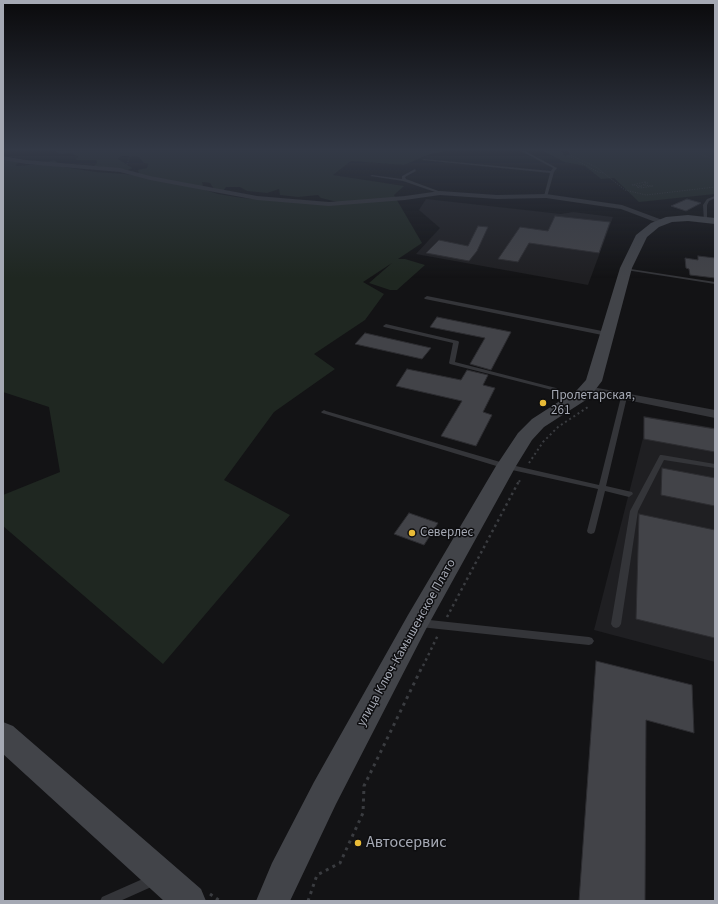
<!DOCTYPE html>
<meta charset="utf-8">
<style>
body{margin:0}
#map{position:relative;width:718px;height:904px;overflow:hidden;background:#131315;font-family:"Source Sans 3",sans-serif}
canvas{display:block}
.frame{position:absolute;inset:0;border:4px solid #a5a9b4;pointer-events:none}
</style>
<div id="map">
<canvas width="718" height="904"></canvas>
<div class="frame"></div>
</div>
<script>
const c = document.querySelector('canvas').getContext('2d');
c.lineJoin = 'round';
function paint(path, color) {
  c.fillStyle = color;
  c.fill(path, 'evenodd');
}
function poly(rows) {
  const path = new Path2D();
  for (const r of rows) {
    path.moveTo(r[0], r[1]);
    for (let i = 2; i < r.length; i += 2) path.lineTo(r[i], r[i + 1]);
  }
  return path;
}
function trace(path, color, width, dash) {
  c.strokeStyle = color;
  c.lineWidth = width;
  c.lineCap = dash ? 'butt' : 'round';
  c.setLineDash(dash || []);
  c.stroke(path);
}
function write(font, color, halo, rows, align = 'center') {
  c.font = font + ' "Source Sans 3",sans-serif';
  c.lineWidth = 3;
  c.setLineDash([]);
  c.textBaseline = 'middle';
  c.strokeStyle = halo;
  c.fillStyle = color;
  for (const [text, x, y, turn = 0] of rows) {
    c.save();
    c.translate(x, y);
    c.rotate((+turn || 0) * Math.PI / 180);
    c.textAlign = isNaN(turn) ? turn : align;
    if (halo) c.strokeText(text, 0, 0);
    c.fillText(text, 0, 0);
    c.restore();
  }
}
const built = poly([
 [426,199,561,214,573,212,613,217,588,285,416,254,440,228,419,210],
 [644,416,715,428,715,662,594,630,643,438]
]);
const green = poly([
 [56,151,444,151,430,154,404,165,351,161,333,175,404,186,394,195,422,243,398,259,405,259,425,265,397,290,390,290,369,283,392,263,363,282,384,294,365,320,314,354,335,369,274,412,224,480,290,515,163,664,3,526,3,495,60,472,49,407,3,392,3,159,19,162,15,166,42,164,53,160,57,162,57,166,96,172,139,175,138,170,147,168,148,164,144,163,139,157,121,156,118,159,132,168,128,170,94,166,97,163,96,160,76,160,78,156,71,154,73,153,59,154],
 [202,182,210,183,216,192,223,191,226,187,240,187,247,191,267,193,279,189,280,195,298,197,318,195,321,198,337,202,336,204,243,198,218,194,196,187,203,186],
 [543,151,561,151,565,156,570,154,568,151,715,151,715,194,639,202,614,178,601,179,585,166,564,162]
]);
const building = poly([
 [687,199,701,203,686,211,671,206,687,199],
 [555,216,610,222,599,253,529,243,518,262,498,259,520,227,548,231,555,216],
 [478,226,488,227,477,251,469,261,426,253,439,240,468,246,478,226],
 [698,256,715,258,715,278,690,275,689,269,686,268,685,258,698,260,698,256],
 [437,317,511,332,491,370,470,364,485,338,430,327,437,317],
 [365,333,431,348,422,359,355,344,365,333],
 [407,369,461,380,467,370,488,375,483,385,495,388,483,412,492,415,476,446,441,436,462,401,396,386,407,369],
 [644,417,715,429,715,452,644,439,644,417],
 [662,468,715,478,715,506,661,495,662,468],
 [409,513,438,523,424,545,394,534,409,513],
 [639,514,715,530,715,638,636,619,639,514],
 [596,661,692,685,694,733,646,720,645,901,579,901,596,661]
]);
const pathFar3 = poly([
 [564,151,565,154,598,172,604,173],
 [568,151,572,156,596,167,625,190,646,195,715,187],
 [693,151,715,160],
 [127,164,131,154,129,151],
 [645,182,648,183,643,185,653,186,640,188,637,187,642,186,632,185,645,182]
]);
const pathFar2 = poly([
 [529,463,543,442,558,427,588,407],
 [519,482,521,478]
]);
const pathFar1 = poly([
 [447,617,519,481],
 [423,666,438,635]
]);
const path = poly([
 [210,894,220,901],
 [308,901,317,875,340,863,363,813,364,786,423,665]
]);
const lane = poly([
 [521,151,525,151,557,168,554,172,547,197,544,196,550,173,422,160,424,159,551,171,553,168,521,151],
 [415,169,416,171,405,177,406,179,441,192,441,194,403,181,370,176,372,175,402,179,402,176,415,169],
 [715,196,715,198,709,201,707,205,707,220,704,221,703,205,707,199,715,196],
 [624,268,715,282,715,284,626,270,624,269,624,268],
 [427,296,607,332,610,334,607,336,425,299,424,298,427,296],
 [386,324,458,341,459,342,455,362,556,388,577,401,574,403,572,402,552,390,450,364,449,363,453,343,384,327,383,326,386,324],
 [624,395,627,397,606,486,632,492,633,494,629,497,605,491,595,531,594,533,591,534,588,533,587,531,598,489,503,468,322,413,321,412,324,410,326,411,507,464,599,485,621,397,624,395],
 [660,455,662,455,715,464,715,468,664,460,638,511,621,624,619,627,616,628,613,627,611,624,630,511,660,455],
 [420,619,589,637,592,638,594,641,592,644,589,645,420,627,417,626,415,623,417,620,420,619],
 [154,874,158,876,160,880,158,884,120,901,100,901,102,897,154,874]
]);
const street = poly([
 [3,156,26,160,120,168,150,176,257,196,329,202,405,196,440,191,497,195,546,194,622,205,665,221,658,223,621,209,546,198,497,199,440,195,405,200,329,206,257,200,150,180,120,172,26,164,3,160,3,156],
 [587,386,715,410,715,418,583,391,581,389,587,386]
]);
const secondary = poly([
 [688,215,715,218,715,224,688,221,672,222,659,227,647,237,632,268,602,381,589,398,544,427,532,440,516,466,426,629,336,804,290,901,256,901,272,863,314,782,408,615,496,466,518,433,532,419,577,390,586,380,620,268,636,235,651,223,666,217,688,215],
 [3,722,13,726,201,889,206,901,164,901,3,754,3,722]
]);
const markers = [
 [543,403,4,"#e9bb37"],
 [412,533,4,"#e9bb37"],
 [358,843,4,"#e9bb37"]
];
const poiNames = [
 ["Пролетарская,",551,396],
 ["261",551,411],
 ["Северлес",420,533]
];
const streetNames = [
 ["улица Ключ-Камышенское Плато",407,643,-61]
];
const nearPoinames = [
 ["Автосервис",366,843]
];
paint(built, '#1f1f22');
paint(green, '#1f2721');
paint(building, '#424348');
trace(building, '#2d2d31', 1);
trace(pathFar3, '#3a3c40', 1, [1, 1.5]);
trace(pathFar2, '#3a3c40', 2, [2, 3]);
trace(pathFar1, '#3a3c40', 2.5, [2.5, 3.5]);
trace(path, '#3a3c40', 3, [3, 4.5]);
paint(lane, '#343539');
paint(street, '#343539');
paint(secondary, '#424449');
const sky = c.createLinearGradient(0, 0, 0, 278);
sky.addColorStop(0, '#0a0a0c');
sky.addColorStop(0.54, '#333946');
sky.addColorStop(1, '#33394600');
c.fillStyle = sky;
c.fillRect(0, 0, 718, 278);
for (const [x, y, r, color] of markers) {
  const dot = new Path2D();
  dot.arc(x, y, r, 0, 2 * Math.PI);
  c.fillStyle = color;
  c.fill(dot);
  trace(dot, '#0e0e10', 1.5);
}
write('13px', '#a5a9b4', '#0e0e10', poiNames, 'left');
write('13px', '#a5a9b4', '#0e0e10', streetNames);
write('16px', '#a5a9b4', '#0e0e10', nearPoinames, 'left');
</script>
